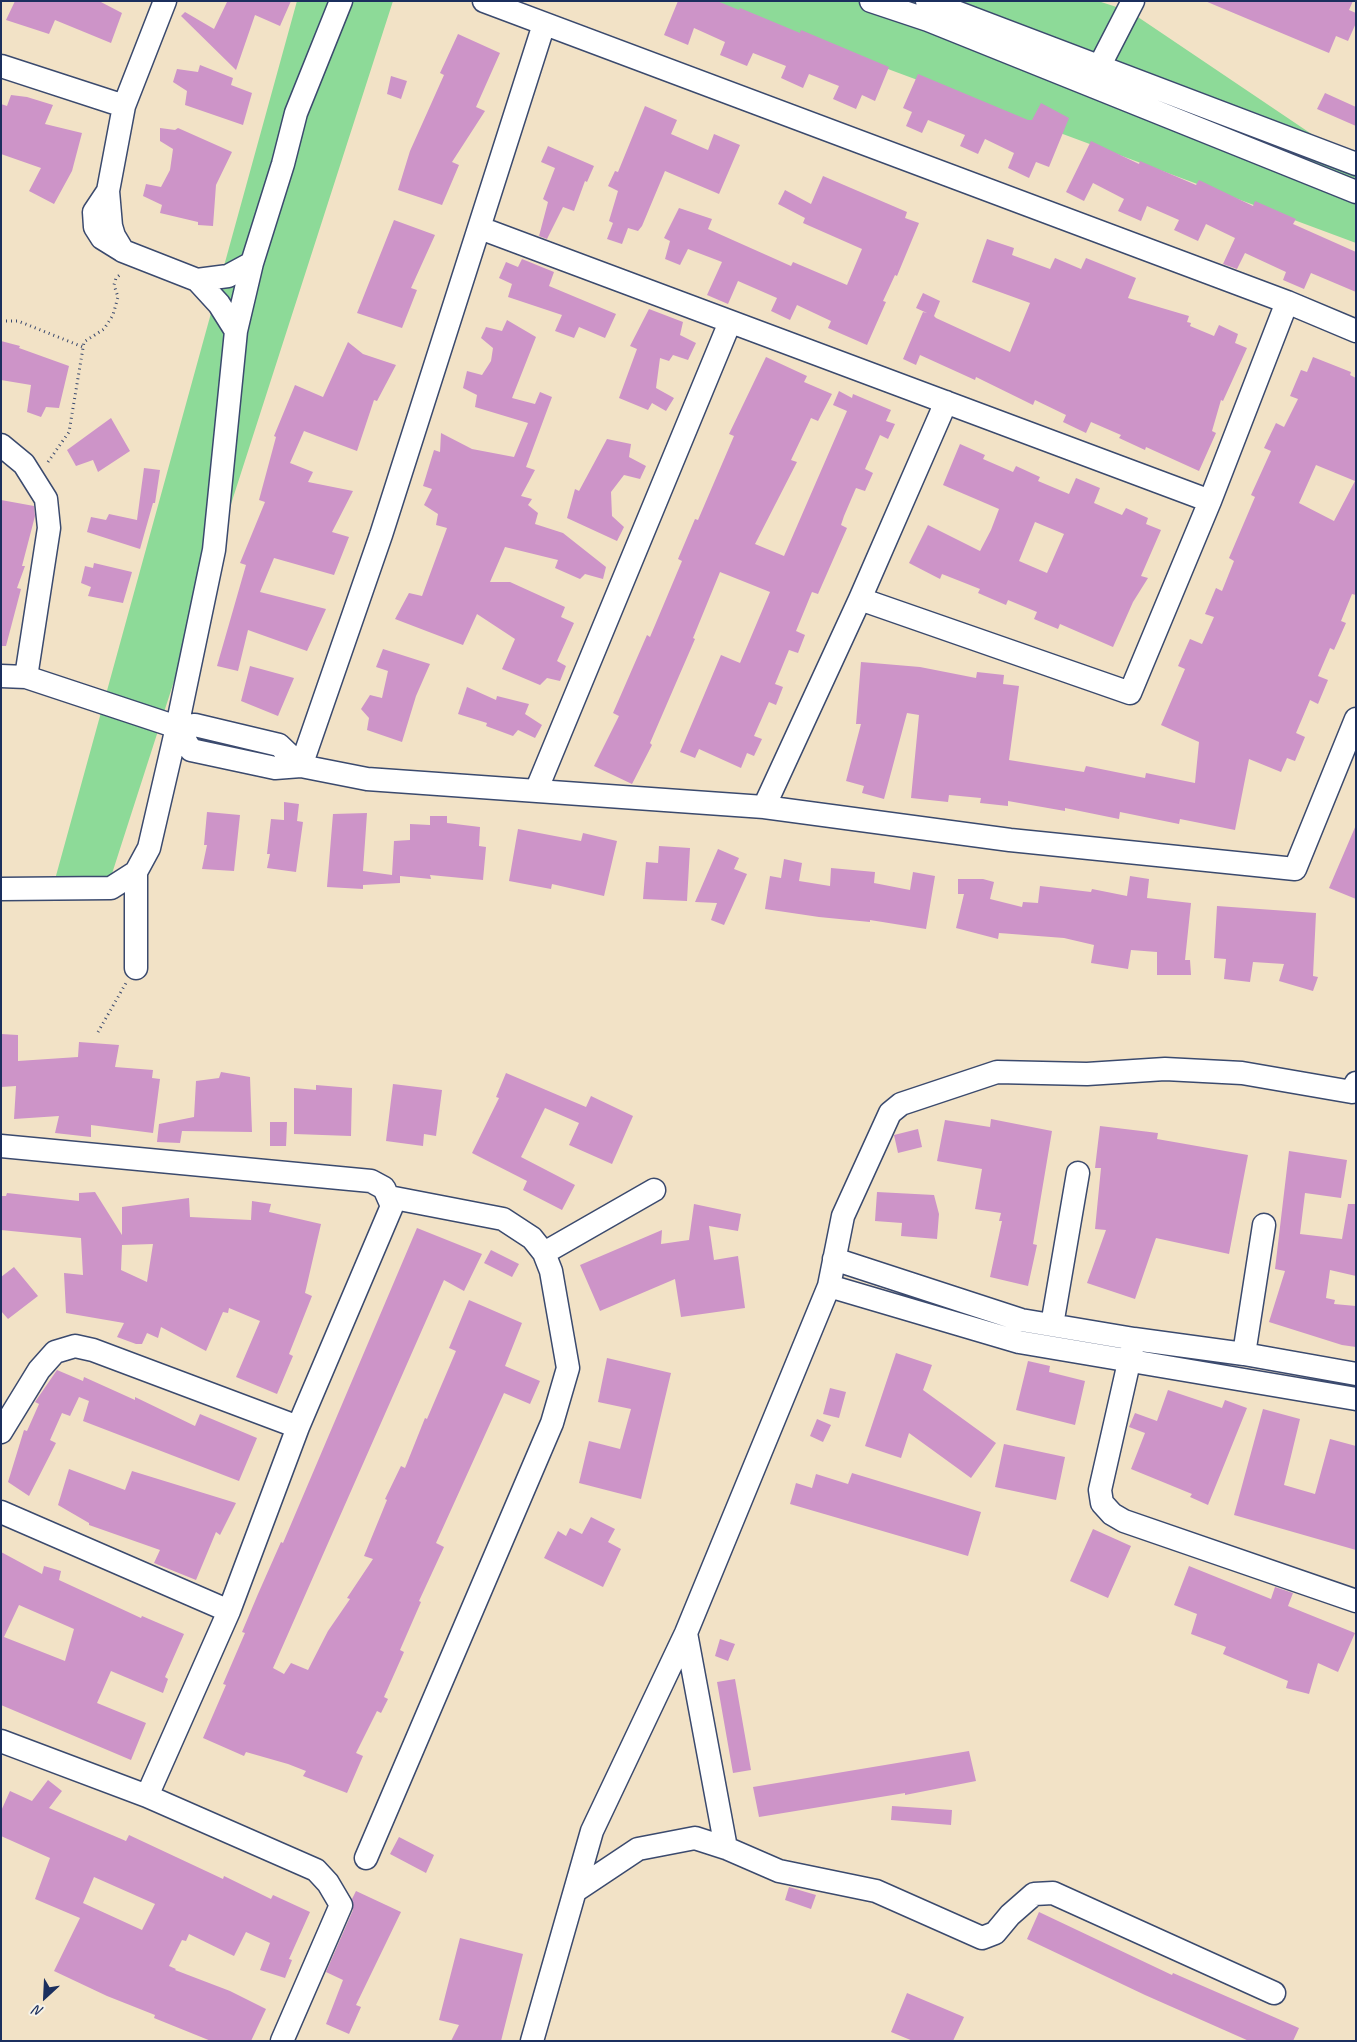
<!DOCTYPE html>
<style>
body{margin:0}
#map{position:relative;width:1357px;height:2042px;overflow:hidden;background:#f2e2c6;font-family:Caveat,sans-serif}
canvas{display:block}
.frame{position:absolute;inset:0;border:2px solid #1b2f5e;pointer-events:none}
.north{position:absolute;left:20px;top:1972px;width:50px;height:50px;-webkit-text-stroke:4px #f7f3e8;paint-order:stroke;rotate:205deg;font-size:14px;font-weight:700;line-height:20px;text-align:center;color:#1b2f5e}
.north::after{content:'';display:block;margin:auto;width:18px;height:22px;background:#1b2f5e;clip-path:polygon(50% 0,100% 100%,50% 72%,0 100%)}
</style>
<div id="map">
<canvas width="1357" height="2042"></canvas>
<div class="frame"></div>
<div class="north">N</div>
</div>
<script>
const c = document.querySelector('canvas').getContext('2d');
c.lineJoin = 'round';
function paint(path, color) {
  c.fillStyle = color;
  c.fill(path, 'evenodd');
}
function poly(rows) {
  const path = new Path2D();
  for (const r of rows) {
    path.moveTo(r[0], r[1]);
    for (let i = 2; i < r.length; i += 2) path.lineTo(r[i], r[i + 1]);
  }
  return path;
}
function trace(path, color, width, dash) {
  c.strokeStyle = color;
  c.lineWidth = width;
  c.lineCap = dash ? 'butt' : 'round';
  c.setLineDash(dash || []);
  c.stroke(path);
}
const green = poly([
 [297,1,393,1,109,883,54,883],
 [705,1,1098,1,1129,11,1356,164,1356,243]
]);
const building = poly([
 [15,1,99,1,122,13,111,43,55,20,49,34,6,20],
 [224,1,291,1,280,26,255,15,236,70,181,16,185,12,214,29,227,2],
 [678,1,717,1,739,10,740,8,800,33,801,30,889,67,875,101,862,95,856,109,833,99,839,86,809,74,803,88,781,78,786,66,753,53,747,66,720,55,725,42,694,28,688,45,664,35],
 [1205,1,1353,1,1349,10,1356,13,1356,23,1348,41,1336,36,1329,53],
 [458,34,500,53,476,107,485,111,452,162,459,165,442,205,398,190,410,151,444,75,440,73],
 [200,65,233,78,231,85,252,93,243,125,185,105,187,91,173,82,177,69,198,72],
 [918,74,1028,120,1032,120,1041,103,1069,118,1049,167,1036,162,1029,178,1008,168,1014,153,985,139,978,154,960,146,965,135,928,120,922,133,906,126,912,112,903,108],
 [391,76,407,81,401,99,387,94],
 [1325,93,1356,107,1356,126,1317,109],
 [11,95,27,97,53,105,45,124,82,133,72,171,54,204,29,191,41,168,1,154,1,104,7,106],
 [645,106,677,120,671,134,708,150,714,134,740,145,719,194,665,171,642,226,638,231,628,228,622,244,607,239,613,223,609,221,618,191,608,186,615,171,618,172],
 [160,128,175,130,178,128,232,152,216,185,213,226,198,225,198,222,160,213,162,205,143,196,146,184,161,187,170,170,173,149,160,141],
 [1091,141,1139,164,1140,161,1196,185,1199,180,1253,206,1255,201,1296,219,1293,224,1356,252,1356,292,1311,273,1304,289,1283,280,1286,272,1245,253,1237,269,1223,264,1235,238,1206,224,1198,241,1174,230,1179,220,1147,206,1141,221,1118,211,1124,199,1093,183,1084,201,1066,192],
 [548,146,594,166,587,182,585,181,574,211,563,207,547,239,539,236,548,202,543,199,555,168,541,162],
 [823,176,907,212,905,218,919,223,897,276,895,275,883,301,886,302,867,345,828,328,831,321,797,305,790,320,771,311,777,298,738,281,728,304,707,295,722,262,688,249,680,265,665,259,670,241,664,238,679,208,712,219,708,229,791,266,793,262,847,285,862,249,803,223,805,218,778,204,785,190,811,204],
 [394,220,435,235,411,288,417,290,402,328,357,313],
 [987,239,1014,248,1012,255,1050,269,1055,258,1081,269,1086,258,1136,278,1128,298,1189,316,1187,322,1191,323,1190,326,1214,336,1219,325,1238,334,1235,343,1247,348,1223,401,1221,400,1212,431,1216,433,1199,471,1146,447,1145,450,1119,438,1121,435,1091,422,1086,433,1063,422,1066,415,1035,400,1033,405,976,377,975,380,920,355,916,365,903,359,923,312,927,313,916,308,923,293,940,301,934,316,936,318,1010,352,1030,303,972,282],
 [522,259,554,272,549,286,616,314,605,338,579,327,574,338,555,331,562,315,508,297,512,284,499,278,506,262,518,267],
 [649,309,683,322,680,335,696,343,688,360,673,355,669,361,660,358,656,388,674,398,666,411,652,403,648,410,619,398,637,349,630,346],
 [507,320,536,337,512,398,535,404,540,392,552,397,526,467,535,470,521,496,532,499,528,505,538,513,535,524,563,533,606,567,603,579,585,574,580,579,555,568,558,560,505,547,490,582,510,582,565,607,561,617,574,623,557,661,566,666,560,681,547,678,540,685,502,669,515,639,477,614,463,645,395,619,409,593,422,596,447,528,436,525,438,514,424,505,432,489,423,486,434,450,440,452,441,433,472,449,514,457,528,423,475,407,477,395,463,388,467,371,482,375,491,361,493,348,481,338,486,327,502,331],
 [1,341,20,346,19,348,69,366,59,408,46,407,41,417,27,412,31,385,1,380],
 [348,342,363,354,396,365,377,401,374,400,357,451,304,431,290,463,313,472,308,482,353,491,332,532,349,537,334,575,274,558,260,592,326,609,307,651,248,630,238,671,217,666,246,565,240,563,265,502,259,500,276,437,274,436,295,385,323,397],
 [766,357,807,376,804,382,832,394,818,421,811,418,791,460,797,462,755,544,784,556,847,411,833,405,839,391,852,398,853,394,891,410,886,421,895,424,888,439,880,435,865,469,873,473,865,491,856,488,844,516,841,525,847,528,818,594,812,592,796,631,805,635,798,653,789,650,775,684,783,687,776,705,769,702,754,736,762,739,754,756,747,753,741,768,699,749,695,758,680,752,721,655,740,663,770,592,720,572,693,638,695,639,650,743,652,745,632,784,594,766,619,716,613,713,647,635,650,637,682,561,678,559,695,519,698,520,734,436,729,434],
 [1313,357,1351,372,1350,375,1356,378,1356,595,1352,594,1341,621,1346,623,1334,650,1330,648,1318,676,1328,680,1318,704,1310,700,1296,733,1305,737,1295,761,1287,758,1281,772,1249,759,1235,830,1180,819,1179,824,1120,812,1119,819,1065,808,1065,811,1008,801,1008,806,980,803,981,798,949,795,948,802,911,798,919,715,907,713,884,799,862,793,864,786,846,781,861,724,856,724,861,662,920,667,976,678,977,672,1004,675,1003,684,1019,686,1009,760,1084,772,1086,766,1145,778,1146,773,1195,783,1199,742,1161,725,1185,669,1178,666,1190,639,1202,644,1214,617,1205,614,1216,588,1222,591,1234,561,1229,558,1255,497,1251,495,1271,451,1264,448,1276,423,1284,427,1298,399,1290,396,1301,370,1307,372],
 [1316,465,1355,481,1334,521,1299,503],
 [111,418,130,451,98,472,93,460,76,466,67,450],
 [607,439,631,444,629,457,646,466,640,479,624,475,611,492,612,516,624,527,617,541,567,518,575,489,579,491],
 [960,444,985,455,983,459,1013,472,1016,466,1040,477,1038,481,1069,494,1076,478,1100,488,1094,503,1122,515,1126,508,1148,518,1146,524,1161,530,1141,576,1148,578,1133,602,1113,647,1060,624,1058,629,1034,619,1037,612,1008,600,1006,605,978,593,980,589,942,574,940,579,909,563,928,525,980,551,991,530,999,509,943,485],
 [1035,522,1064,534,1047,573,1019,561],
 [144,468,160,470,155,503,153,503,140,549,87,532,91,517,106,520,109,514,137,520],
 [1,500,34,506,35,516,22,566,25,566,17,588,21,589,6,646,1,646],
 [94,563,132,572,123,603,88,596,91,587,81,583,85,566,93,568],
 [383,649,430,664,416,696,402,742,367,730,369,718,361,709,370,695,382,698,388,671,376,667],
 [250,666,294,678,278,716,241,701],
 [467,687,496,700,497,696,529,704,525,714,542,725,535,738,518,730,513,736,486,726,487,723,458,714],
 [284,802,299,804,297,821,303,822,296,872,267,868,270,854,267,854,271,819,284,820],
 [207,812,240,815,234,871,202,869,207,845,204,845],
 [367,813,363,871,392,875,394,841,410,840,410,824,430,825,430,816,447,816,447,823,480,827,479,846,486,847,483,880,430,875,431,879,400,876,400,883,363,885,363,889,327,887,333,814],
 [1356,825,1356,899,1329,888],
 [518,829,581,841,583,833,617,841,604,896,552,884,551,889,509,881],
 [659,846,690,848,687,901,643,899,646,862,658,863],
 [718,849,739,858,734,869,747,874,724,925,711,920,717,903,695,902],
 [784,859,802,863,799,881,830,886,831,868,875,872,874,883,910,890,913,872,935,876,926,929,870,920,870,922,819,917,765,909,770,876,781,878],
 [1130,876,1149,879,1147,898,1191,903,1185,960,1190,960,1191,975,1157,975,1157,952,1131,950,1128,969,1091,963,1094,945,1064,938,999,933,998,939,956,928,964,894,958,894,958,879,983,879,994,882,990,899,1022,907,1023,902,1038,903,1040,886,1091,892,1092,889,1127,896],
 [1217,906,1316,913,1313,976,1318,977,1313,991,1279,981,1284,964,1253,962,1250,982,1224,979,1226,959,1214,958],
 [1,1034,18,1035,18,1061,78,1057,79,1042,119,1045,115,1067,153,1070,152,1078,160,1079,153,1133,91,1125,91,1137,55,1133,59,1116,14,1119,16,1086,1,1087],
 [221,1072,250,1077,252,1132,182,1131,180,1143,157,1142,159,1124,194,1117,196,1081,219,1078],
 [506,1073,586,1107,591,1096,633,1116,612,1164,569,1145,579,1123,545,1108,521,1157,575,1185,562,1210,523,1190,527,1181,472,1153,499,1098,496,1097],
 [393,1084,442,1090,436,1136,424,1134,423,1146,386,1141],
 [316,1085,352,1088,351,1136,294,1134,294,1088,316,1090],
 [991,1119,1052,1131,1033,1244,1037,1245,1028,1286,990,1277,1002,1221,999,1221,1001,1213,975,1209,982,1169,937,1161,945,1120,990,1127],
 [270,1122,287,1122,286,1146,270,1146],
 [1100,1126,1158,1133,1157,1139,1248,1155,1229,1254,1156,1238,1135,1299,1087,1283,1106,1230,1095,1229,1101,1168,1095,1168],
 [918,1129,922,1147,898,1153,894,1135],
 [1289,1151,1347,1160,1341,1198,1305,1193,1300,1234,1342,1239,1348,1204,1356,1204,1356,1276,1330,1270,1326,1298,1335,1300,1334,1304,1356,1306,1356,1347,1342,1345,1269,1322,1285,1271,1275,1269],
 [95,1192,122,1235,122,1207,189,1198,190,1217,251,1220,252,1201,271,1204,269,1212,321,1224,305,1293,312,1296,289,1354,293,1356,277,1394,236,1377,260,1321,229,1308,228,1313,223,1312,206,1351,161,1327,158,1338,147,1333,142,1344,136,1344,117,1337,124,1323,66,1313,64,1273,83,1275,81,1238,1,1230,1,1196,6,1196,7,1193,79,1201,79,1193],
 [153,1244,147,1282,121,1270,122,1245],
 [877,1192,934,1195,939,1214,937,1239,901,1236,902,1223,875,1221],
 [694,1204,741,1214,738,1231,709,1226,714,1260,738,1256,745,1308,681,1317,675,1279,600,1311,580,1265,662,1230,661,1244,689,1240],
 [417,1228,482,1254,464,1291,444,1280,273,1668,284,1674,291,1663,308,1670,328,1631,350,1599,347,1598,373,1559,364,1556,387,1500,385,1499,401,1466,405,1468,425,1418,427,1419,456,1351,449,1348,469,1300,522,1323,505,1366,540,1381,530,1404,504,1393,436,1543,444,1547,419,1601,421,1602,400,1650,404,1652,384,1697,388,1699,381,1713,377,1711,356,1753,363,1756,347,1793,303,1776,306,1771,288,1764,246,1752,244,1756,203,1738,226,1685,223,1684,245,1633,242,1632,258,1594,281,1542,283,1543],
 [491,1250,519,1264,512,1277,484,1263],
 [14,1267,38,1296,8,1319,1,1311,1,1277],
 [896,1353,932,1365,923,1390,996,1443,971,1478,909,1433,901,1458,865,1446],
 [607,1358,671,1373,641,1499,579,1483,589,1441,620,1449,631,1409,598,1402],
 [1028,1361,1050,1366,1049,1372,1085,1381,1075,1425,1016,1410],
 [57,1370,83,1381,84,1377,135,1400,135,1397,195,1426,200,1414,257,1438,239,1481,83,1421,89,1401,79,1397,70,1416,62,1413,50,1440,56,1443,29,1496,8,1482,24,1430,27,1431,39,1404,35,1402],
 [830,1388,846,1392,839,1418,823,1414],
 [1168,1390,1222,1408,1225,1400,1247,1408,1208,1505,1190,1497,1192,1494,1131,1469,1145,1433,1129,1427,1135,1413,1157,1421],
 [1263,1409,1300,1419,1284,1485,1315,1494,1330,1439,1356,1446,1356,1550,1234,1515],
 [817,1419,831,1425,823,1442,810,1436],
 [1004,1444,1065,1457,1056,1500,995,1487],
 [69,1469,125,1490,132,1471,236,1503,220,1535,216,1532,196,1580,154,1563,160,1550,89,1525,89,1523,58,1505],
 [852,1473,981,1512,968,1556,790,1504,796,1483,812,1488,816,1474,848,1484],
 [591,1517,615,1529,608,1542,621,1549,603,1587,544,1558,558,1531,566,1536,570,1528,582,1534],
 [1093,1529,1131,1546,1108,1598,1070,1581],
 [1,1552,42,1574,44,1566,61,1571,59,1580,141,1618,142,1616,184,1634,165,1677,168,1679,163,1693,111,1671,97,1703,146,1723,131,1760,1,1705],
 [19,1605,74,1629,65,1661,4,1637],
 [1189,1566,1271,1599,1275,1587,1293,1593,1288,1606,1355,1633,1338,1672,1318,1663,1309,1694,1286,1688,1288,1681,1223,1654,1226,1647,1191,1634,1197,1614,1174,1605],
 [720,1639,735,1644,728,1661,715,1656],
 [735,1679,751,1770,733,1773,717,1682],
 [969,1751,976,1781,905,1795,905,1793,759,1817,753,1787],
 [48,1780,62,1791,49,1808,126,1841,129,1835,223,1879,224,1876,271,1899,273,1895,310,1912,289,1959,292,1960,285,1978,260,1970,270,1943,246,1932,234,1956,189,1934,186,1941,182,1940,169,1966,176,1969,175,1970,230,1991,266,2009,251,2041,211,2041,154,2018,155,2015,107,1996,54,1971,80,1918,35,1899,50,1858,1,1836,1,1811,10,1791,32,1801],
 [94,1877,155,1904,142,1930,83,1903],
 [892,1806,952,1810,951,1825,891,1820],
 [399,1837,434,1855,426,1873,390,1854],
 [789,1887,816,1895,811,1909,785,1900],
 [356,1891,401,1912,356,2005,361,2007,349,2034,326,2024,343,1980,326,1972,353,1910,352,1899],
 [1039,1912,1172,1975,1173,1973,1299,2028,1293,2041,1249,2041,1145,1995,1027,1939],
 [460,1938,523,1954,501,2041,451,2041,459,2025,439,2020],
 [907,1993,964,2017,953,2041,913,2041,891,2032]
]);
const path = poly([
 [1,321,18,321,83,347],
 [48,462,69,432,84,342,104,329,113,315,118,297,114,285,116,278,122,273],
 [98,1032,126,983]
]);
const minor = poly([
 [484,1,1287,302,1356,331],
 [871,1,928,20,1356,192],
 [927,1,1356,164],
 [1100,65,1133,1],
 [1,66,124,106],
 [108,191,94,212,95,227,102,238,123,251,197,280,219,304,236,331],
 [480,228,1210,501],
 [123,251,114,236,111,226,108,191,124,106,165,1],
 [197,280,228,276,252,263],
 [1,445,24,464,46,499,49,528,26,677],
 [860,599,1130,693,1210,501,1287,302],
 [1,676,26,677,177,727,195,725,279,745,301,766],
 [177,727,191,750,275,768,301,766,367,779,764,807,1010,840,1295,869,1356,719],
 [301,766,381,535,544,24],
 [536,791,730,322],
 [764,807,860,599,946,402],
 [1,889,111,888,136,872,149,848,177,727,214,550,236,331,252,263,283,164,296,113,341,1],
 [136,968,136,872],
 [1,1146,371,1181,384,1188,392,1206,298,1427,229,1611,147,1796],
 [544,1253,654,1190],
 [834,1259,1021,1320,1134,1339,1244,1354,1356,1374],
 [829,1286,1019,1342,1356,1399],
 [1052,1325,1078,1173],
 [1132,1349,1100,1490,1102,1503,1112,1514,1124,1521,1356,1601],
 [1244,1354,1264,1225],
 [1,1432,39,1370,55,1352,75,1346,93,1350,298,1427],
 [1,1512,229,1611],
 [686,1633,726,1848],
 [1,1741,147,1796,316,1870,328,1883,341,1905,282,2041],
 [366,1858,552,1423,568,1368,551,1271,544,1253,532,1238,503,1219,389,1197],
 [575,1891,638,1849,695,1838,726,1848,779,1871,876,1891,982,1938,995,1933,1010,1915,1034,1894,1053,1893,1274,1993],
 [532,2041,592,1831,686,1633,829,1286,843,1216,890,1113,901,1104,997,1072,1087,1074,1165,1069,1242,1073,1352,1092,1356,1083]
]);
paint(green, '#8dda98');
paint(building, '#cd94c8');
trace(minor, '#3b4a6e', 25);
trace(path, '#3b4a6e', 3, [1, 4]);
trace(minor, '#fff', 22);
</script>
